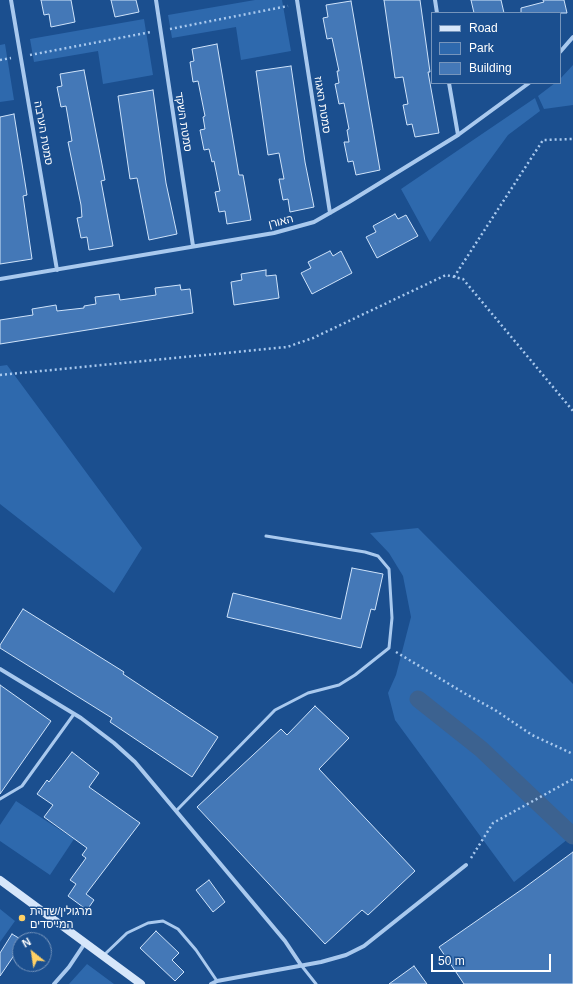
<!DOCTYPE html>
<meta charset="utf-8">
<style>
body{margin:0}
#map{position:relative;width:573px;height:984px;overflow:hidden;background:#1b4f8f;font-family:Arial,sans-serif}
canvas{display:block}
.legend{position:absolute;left:431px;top:12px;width:130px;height:72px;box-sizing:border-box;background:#1b4f8f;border:1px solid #7695bc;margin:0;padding:5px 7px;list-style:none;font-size:12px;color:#fff}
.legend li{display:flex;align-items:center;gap:8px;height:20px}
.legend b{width:20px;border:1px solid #7695bc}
.north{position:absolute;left:12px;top:932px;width:40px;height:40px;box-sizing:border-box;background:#1b4f8f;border:1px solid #7695bc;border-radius:50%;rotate:330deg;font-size:11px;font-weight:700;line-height:16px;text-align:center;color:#fff}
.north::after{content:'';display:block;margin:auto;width:14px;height:18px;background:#ffd166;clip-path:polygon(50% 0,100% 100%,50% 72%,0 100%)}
.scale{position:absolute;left:431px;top:954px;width:120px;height:18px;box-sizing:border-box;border:2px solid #fff;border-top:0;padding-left:5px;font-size:12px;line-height:14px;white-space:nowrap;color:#fff;-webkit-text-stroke:3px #1b4f8f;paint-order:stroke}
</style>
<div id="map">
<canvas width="573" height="984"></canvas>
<ul class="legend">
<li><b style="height:5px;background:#d6e6fa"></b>Road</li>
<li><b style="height:11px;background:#2e69ad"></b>Park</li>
<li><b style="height:11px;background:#4478b7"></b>Building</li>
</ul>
<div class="north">N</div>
<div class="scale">50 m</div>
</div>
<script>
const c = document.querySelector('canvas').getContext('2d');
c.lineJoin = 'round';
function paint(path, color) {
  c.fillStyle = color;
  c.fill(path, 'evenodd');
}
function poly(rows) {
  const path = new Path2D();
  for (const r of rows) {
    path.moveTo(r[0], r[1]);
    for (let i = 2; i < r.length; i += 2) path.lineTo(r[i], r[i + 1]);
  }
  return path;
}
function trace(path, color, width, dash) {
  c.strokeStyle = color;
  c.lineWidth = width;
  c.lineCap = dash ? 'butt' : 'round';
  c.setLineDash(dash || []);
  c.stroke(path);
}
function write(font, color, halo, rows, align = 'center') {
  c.font = font + ' Arial,"Noto Sans Hebrew",sans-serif';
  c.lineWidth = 3;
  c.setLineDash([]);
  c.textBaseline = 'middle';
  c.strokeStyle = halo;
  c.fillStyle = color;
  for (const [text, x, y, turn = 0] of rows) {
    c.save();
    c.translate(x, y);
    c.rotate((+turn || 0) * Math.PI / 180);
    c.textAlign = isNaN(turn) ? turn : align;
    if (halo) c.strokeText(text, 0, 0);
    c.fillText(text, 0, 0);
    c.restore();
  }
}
const green = poly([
 [255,0,282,0,291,51,241,60,236,27,172,38,168,15],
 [144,19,153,75,103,84,98,51,34,62,30,39],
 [5,44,14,100,0,102,0,45],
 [573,65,573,105,544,109,538,96,555,83,560,83,560,79],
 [535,98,540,111,508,135,430,242,401,189],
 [7,365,142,548,114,593,0,504,0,366],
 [418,528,573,684,573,835,514,882,395,720,388,693,396,675,411,617,403,576,389,553,370,533],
 [16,801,74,839,50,875,0,841,0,825],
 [0,909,15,921,0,942],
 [87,964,114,984,69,984]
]);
const canal = poly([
 [418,699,481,749,573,836]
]);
const building = poly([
 [41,0,71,0,75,22,51,27,49,14,44,15,41,0],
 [111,0,136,0,139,12,115,17,111,0],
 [384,0,420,0,430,72,428,72,439,133,415,137,412,124,407,125,403,105,408,104,403,77,395,78,384,0],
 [471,0,501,0,504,13,474,13,471,0],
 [543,0,564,0,567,13,521,13,521,8,544,2,543,0],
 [351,1,380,170,356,175,353,161,348,162,344,142,349,142,347,130,349,129,344,103,339,104,335,84,339,83,337,71,339,71,332,38,327,39,323,18,328,17,326,5,351,1],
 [217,44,239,175,243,175,251,220,227,224,225,211,219,212,215,192,220,191,214,161,212,162,209,149,204,150,200,130,205,129,203,117,205,116,198,81,193,82,190,62,194,61,192,49,217,44],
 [291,66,305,162,314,207,290,212,288,199,283,200,279,179,284,179,279,153,268,155,256,71,291,66],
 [84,70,105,180,101,181,113,246,89,250,87,237,81,238,77,218,82,217,81,205,68,142,72,141,66,106,61,107,57,87,62,86,60,74,84,70],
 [153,90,166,183,177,234,149,240,137,178,130,179,118,96,153,90],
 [14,114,27,195,23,196,32,259,0,264,0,117,14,114],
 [395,214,398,219,406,215,418,236,377,258,366,237,376,232,373,226,395,214],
 [330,251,333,256,341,251,352,273,312,294,301,273,311,268,308,262,330,251],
 [266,270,266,276,276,275,279,298,234,305,231,282,242,280,241,274,266,270],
 [180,285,181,290,190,289,193,313,0,344,0,320,33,315,32,309,56,305,57,311,84,308,84,306,96,304,95,297,119,294,120,300,156,295,155,288,180,285],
 [352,568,383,574,375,610,371,609,361,648,227,617,233,593,341,619,352,568],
 [23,609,124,672,123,674,218,737,192,777,110,722,112,718,0,648,0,645,23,609],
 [0,685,51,721,0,794,0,685],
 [315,706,349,738,319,769,415,871,368,915,362,910,325,944,197,807,281,729,287,735,315,706],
 [72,752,99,773,89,787,140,823,86,894,94,900,87,910,68,896,76,884,70,880,86,858,82,855,87,848,44,817,53,805,37,794,47,780,49,782,72,752],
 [573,852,573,984,464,984,439,947,524,888,573,852],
 [209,880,225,902,213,912,196,890,209,880],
 [156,931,179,953,172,960,184,972,175,981,140,948,156,931],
 [12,934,22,940,20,940,20,957,15,954,0,976,0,953,12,934],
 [414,966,427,984,389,984,414,966]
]);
const path = poly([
 [170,29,288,6],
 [30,55,151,32],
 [0,60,11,58],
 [454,277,543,140,573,139],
 [0,375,287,347,313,338,446,275,463,279,573,411],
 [396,652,464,693,495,710,532,735,573,754],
 [471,858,493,823,573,779]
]);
const lane = poly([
 [0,799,22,786,74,714],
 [176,811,275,710,308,693,339,685,355,675,389,648,392,618,389,569,378,556,365,552,266,536],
 [104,955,127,933,148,923,163,921,178,929,196,950,217,981],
 [301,965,316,984]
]);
const street = poly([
 [11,0,57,270],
 [156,0,193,246],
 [297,0,330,213],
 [435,0,437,13],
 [560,52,573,37],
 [449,83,458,135],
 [0,279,274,233,314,222,349,202,458,135,529,83],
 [0,669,81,718,114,743,135,762,285,941,301,965],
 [54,984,69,967,85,943],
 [211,984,217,981,321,962,346,955,364,946,466,865]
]);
const secondary = poly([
 [0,880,141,984]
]);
const markers = [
 [22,918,4,"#ffd166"]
];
const streetNames = [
 ["סמטת האגוז",322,105,81],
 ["סמטת השקד",183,122,81],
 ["סמטת הערבה",43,133,80],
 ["האורן",281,222,-14]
];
const poiNames = [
 ["מרגולין/שדרת",30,912],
 ["המייסדים",30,925]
];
paint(green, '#2e69ad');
trace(canal, '#3c6290', 17);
paint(building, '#4478b7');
trace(building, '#cfe3fa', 1);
trace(path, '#a9c9ee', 2.5, [2, 3]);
trace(lane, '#a9c9ee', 3);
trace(street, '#a9c9ee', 4);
trace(secondary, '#d6e6fa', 8);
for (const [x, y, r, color] of markers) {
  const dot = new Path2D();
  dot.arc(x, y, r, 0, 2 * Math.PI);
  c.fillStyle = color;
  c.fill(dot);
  trace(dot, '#1b4f8f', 1.5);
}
write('11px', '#fff', '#1b4f8f', streetNames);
write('11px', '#fff', '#1b4f8f', poiNames, 'left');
</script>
